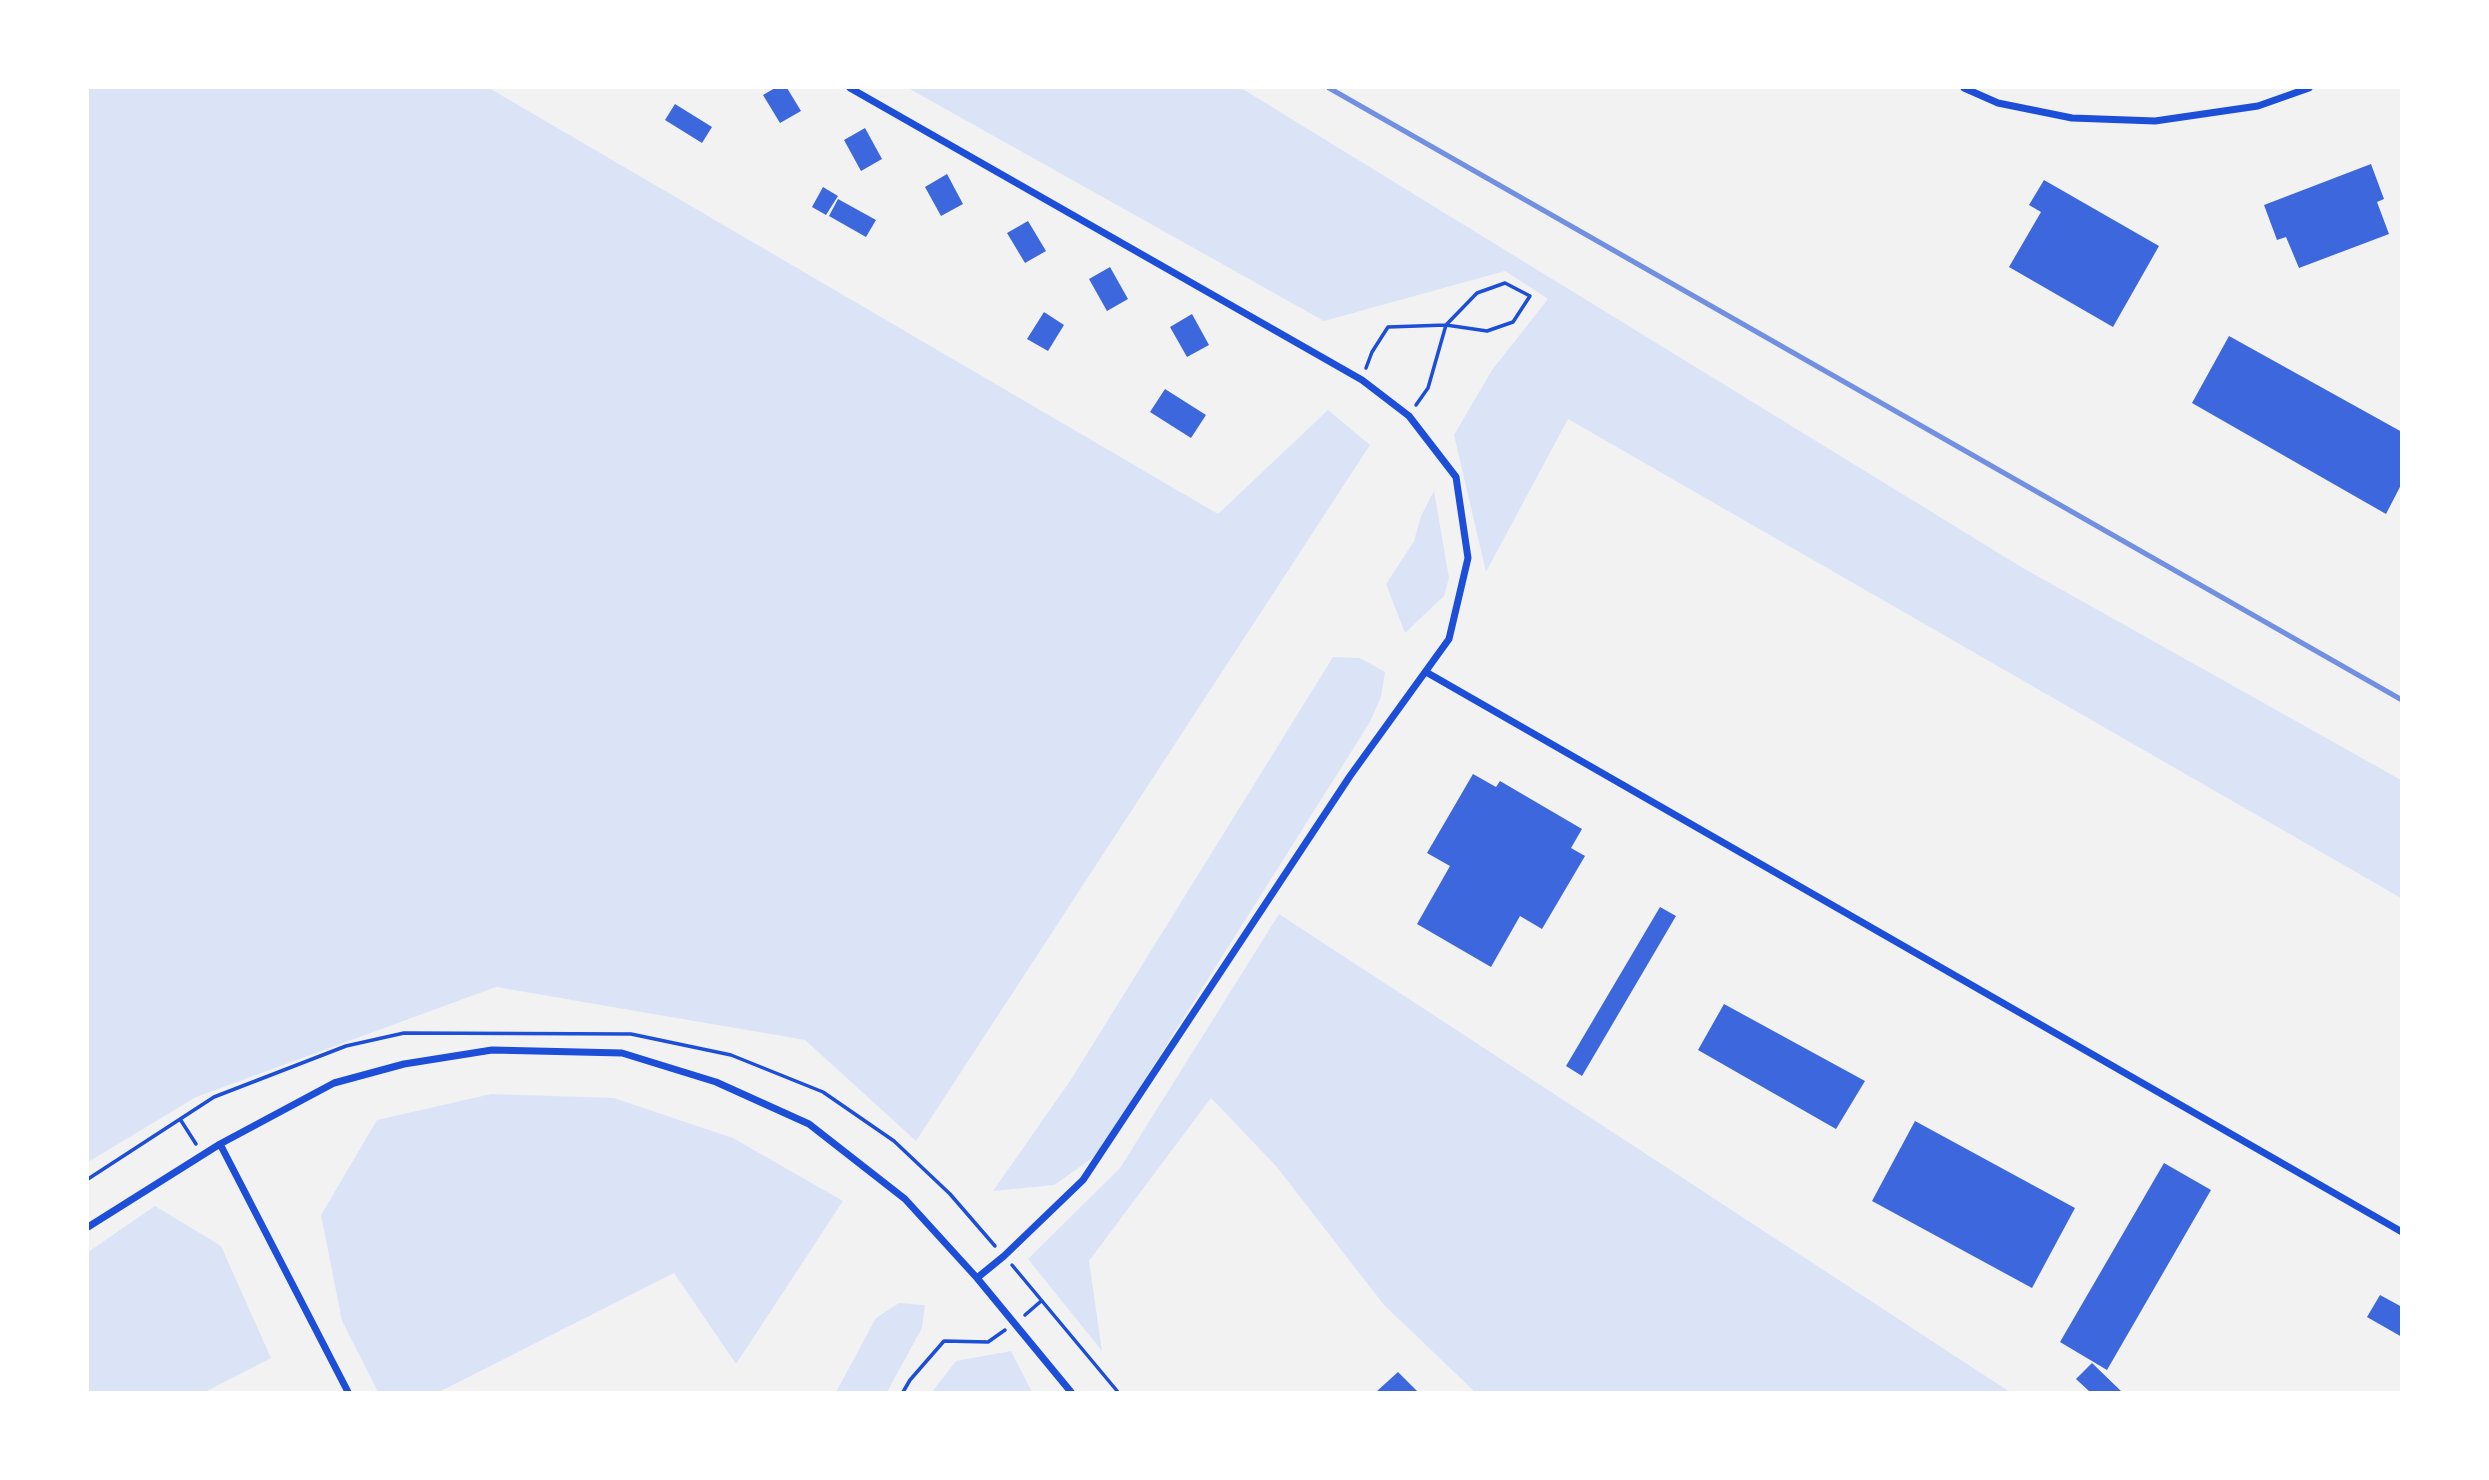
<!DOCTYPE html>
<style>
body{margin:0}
#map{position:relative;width:2489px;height:1480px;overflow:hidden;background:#f2f2f2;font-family:Mulish,sans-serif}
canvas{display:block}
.frame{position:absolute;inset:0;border:89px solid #fff;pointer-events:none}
</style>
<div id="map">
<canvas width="2489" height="1480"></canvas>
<div class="frame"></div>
</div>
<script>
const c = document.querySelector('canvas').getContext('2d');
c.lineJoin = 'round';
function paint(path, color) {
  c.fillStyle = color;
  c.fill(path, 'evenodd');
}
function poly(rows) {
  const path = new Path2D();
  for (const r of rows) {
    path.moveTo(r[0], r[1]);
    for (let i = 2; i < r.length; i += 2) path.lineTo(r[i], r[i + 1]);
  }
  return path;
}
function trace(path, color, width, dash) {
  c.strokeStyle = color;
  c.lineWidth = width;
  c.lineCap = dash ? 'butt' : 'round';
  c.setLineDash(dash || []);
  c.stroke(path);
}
const green = poly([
 [88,88,489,88,1218,514,1328,410,1370,445,916,1141,805,1040,496,987,196,1097,88,1162],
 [908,88,1241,88,2023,568,2401,780,2401,898,1568,419,1486,572,1454,435,1492,370,1548,299,1505,271,1324,321],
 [1434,491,1449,578,1444,596,1405,633,1386,584,1414,541,1421,516],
 [1333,657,1360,658,1385,672,1381,697,1370,722,1097,1155,1054,1185,993,1191,1072,1078],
 [1279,914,2010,1392,1475,1392,1384,1305,1276,1166,1211,1098,1089,1261,1102,1351,1028,1259,1120,1168],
 [491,1094,614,1098,733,1138,843,1201,736,1364,674,1273,439,1392,378,1392,342,1321,321,1215,377,1120],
 [155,1206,221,1246,271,1358,205,1392,88,1392,88,1252],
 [899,1303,925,1305,922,1328,887,1392,836,1392,876,1318],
 [1011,1351,1032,1392,932,1392,956,1361]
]);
const building = poly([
 [775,88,787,88,801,111,780,123,763,95],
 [675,104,712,127,702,143,665,120],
 [865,128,882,159,861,171,844,140],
 [2371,164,2384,199,2377,202,2389,234,2299,268,2286,237,2277,240,2264,205],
 [947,174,963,204,941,216,925,187],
 [2044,180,2159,246,2113,327,2009,267,2041,212,2029,205],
 [823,187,838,196,826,215,812,207],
 [838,199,876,220,866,237,829,216],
 [1028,221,1046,251,1025,263,1007,233],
 [1110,267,1128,299,1107,311,1089,279],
 [1044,312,1064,325,1048,351,1027,339],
 [1192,314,1209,345,1187,357,1170,327],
 [2229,336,2402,432,2402,483,2386,514,2192,403],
 [1165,389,1206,415,1191,438,1150,412],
 [1473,774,1496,787,1500,781,1582,829,1571,848,1585,856,1542,929,1520,916,1491,967,1417,924,1450,866,1427,853],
 [1660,907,1676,916,1582,1076,1566,1066],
 [1724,1004,1865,1081,1836,1129,1698,1050],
 [1915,1121,2075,1208,2032,1288,1872,1201],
 [2164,1163,2211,1190,2107,1370,2060,1342],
 [2380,1295,2402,1307,2402,1337,2367,1317],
 [2092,1363,2122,1392,2090,1392,2076,1379],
 [1398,1372,1418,1392,1376,1392]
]);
const path = poly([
 [1366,368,1372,352,1388,327,1446,325,1487,331,1513,322,1530,296,1505,283,1477,293,1446,325,1428,388,1416,405],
 [180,1119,196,1144],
 [88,1179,214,1097,346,1046,404,1033,631,1034,731,1055,823,1092,894,1141,950,1194,995,1246],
 [1012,1265,1118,1392],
 [1025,1315,1040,1302],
 [903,1392,910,1380,944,1341,988,1342,1005,1330]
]);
const minor = poly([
 [850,88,1362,380,1409,416,1456,477,1468,558,1449,639,1350,776,1083,1180,1004,1256,977,1278],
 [1964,88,1998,103,2072,118,2155,121,2258,106,2309,88],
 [1426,672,2402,1232],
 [220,1144,348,1392],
 [88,1227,220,1144,334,1083,404,1064,492,1050,622,1053,716,1082,809,1124,905,1199,977,1278,1071,1392]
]);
const rail = poly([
 [1329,88,2402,700]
]);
paint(green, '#dbe4f7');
paint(building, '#3d67dc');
trace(path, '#1d4ed8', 3.5);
trace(minor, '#1d4ed8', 7);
trace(rail, '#7290e2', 5);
</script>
